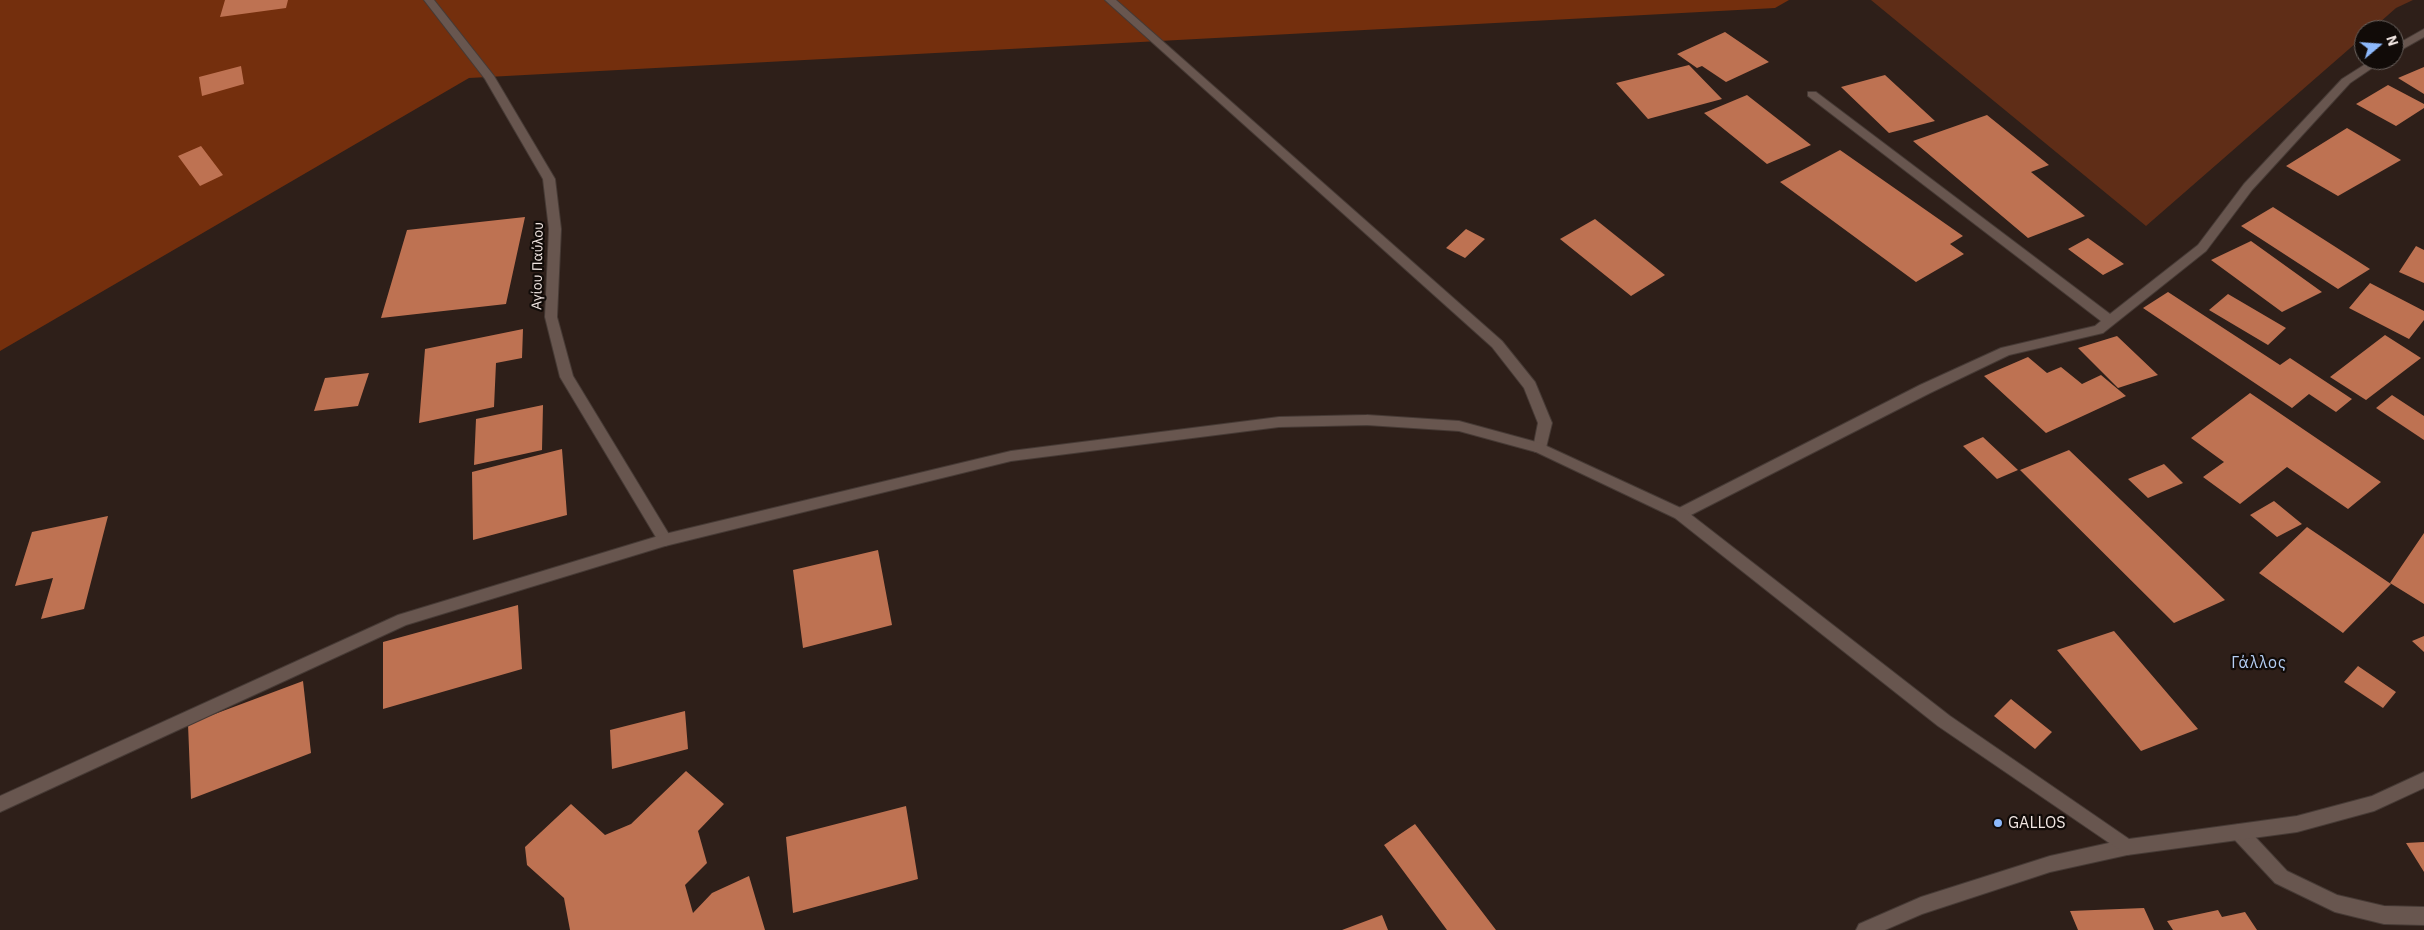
<!DOCTYPE html>
<meta charset="utf-8">
<style>
body{margin:0}
#map{position:relative;width:2424px;height:930px;overflow:hidden;background:#2e1f19;font-family:"IBM Plex Sans",sans-serif}
canvas{display:block}
.north{position:absolute;left:2354px;top:20px;width:50px;height:50px;box-sizing:border-box;background:#110b08;border:1px solid #6b635f;border-radius:50%;rotate:72deg;font-size:14px;font-weight:700;line-height:20px;text-align:center;color:#f1e6e2}
.north::after{content:'';display:block;margin:auto;width:18px;height:22px;background:#8db9fc;clip-path:polygon(50% 0,100% 100%,50% 72%,0 100%)}
</style>
<div id="map">
<canvas width="2424" height="930"></canvas>
<div class="north">N</div>
</div>
<script>
const c = document.querySelector('canvas').getContext('2d');
c.lineJoin = 'round';
function paint(path, color) {
  c.fillStyle = color;
  c.fill(path, 'evenodd');
}
function poly(rows) {
  const path = new Path2D();
  for (const r of rows) {
    path.moveTo(r[0], r[1]);
    for (let i = 2; i < r.length; i += 2) path.lineTo(r[i], r[i + 1]);
  }
  return path;
}
function trace(path, color, width, dash) {
  c.strokeStyle = color;
  c.lineWidth = width;
  c.lineCap = dash ? 'butt' : 'round';
  c.setLineDash(dash || []);
  c.stroke(path);
}
function write(font, color, halo, rows, align = 'center') {
  c.font = font + ' "IBM Plex Sans",sans-serif';
  c.lineWidth = 4.5;
  c.setLineDash([]);
  c.textBaseline = 'middle';
  c.strokeStyle = halo;
  c.fillStyle = color;
  for (const [text, x, y, turn = 0] of rows) {
    c.save();
    c.translate(x, y);
    c.rotate((+turn || 0) * Math.PI / 180);
    c.textAlign = isNaN(turn) ? turn : align;
    if (halo) c.strokeText(text, 0, 0);
    c.fillText(text, 0, 0);
    c.restore();
  }
}
const green = poly([
 [1871,0,2413,0,2396,8,2371,30,2364,30,2364,36,2146,226]
]);
const forest = poly([
 [0,0,1789,0,1775,8,469,78,0,351]
]);
const building = poly([
 [225,0,288,0,286,8,220,17],
 [1725,32,1769,62,1726,82,1702,66,1697,68,1677,54],
 [1689,65,1722,99,1648,119,1616,83],
 [241,66,244,84,202,96,199,77],
 [2424,67,2424,94,2398,78],
 [1885,75,1935,121,1889,133,1841,87],
 [2388,85,2424,104,2424,108,2396,126,2356,104],
 [1747,95,1811,145,1767,164,1704,113],
 [1987,115,2049,165,2031,172,2085,216,2028,238,1913,141],
 [2347,128,2401,160,2338,196,2286,166],
 [201,146,223,175,200,186,178,156],
 [1840,150,1963,236,1950,244,1964,254,1916,282,1780,182],
 [2273,207,2370,269,2338,289,2241,226],
 [525,217,506,304,381,318,407,230],
 [1595,219,1665,275,1631,296,1560,239],
 [1466,229,1485,239,1465,258,1446,248],
 [2088,238,2124,264,2103,275,2068,249],
 [2251,241,2322,292,2282,312,2211,260],
 [2416,246,2424,250,2424,283,2399,272],
 [2370,283,2424,311,2424,320,2409,339,2349,308],
 [2168,292,2280,365,2290,358,2352,399,2336,412,2309,394,2292,408,2143,308],
 [2228,294,2286,328,2268,345,2209,310],
 [523,329,522,358,496,363,494,407,419,423,425,349],
 [2385,335,2421,358,2366,400,2330,377],
 [2117,336,2158,375,2118,388,2078,348],
 [2028,357,2047,373,2061,367,2082,384,2101,375,2126,396,2046,433,1984,376],
 [369,373,358,406,314,411,325,378],
 [2250,393,2381,482,2348,509,2287,467,2240,504,2203,477,2224,462,2191,438],
 [2392,395,2424,416,2424,440,2376,408],
 [543,405,542,450,474,465,476,419],
 [1983,437,2018,470,1997,479,1963,446],
 [562,449,567,515,473,540,472,472],
 [2069,450,2225,600,2174,623,2020,470],
 [2164,464,2183,483,2148,498,2128,479],
 [2274,501,2302,524,2277,537,2250,515],
 [108,516,84,609,41,619,53,578,15,586,32,532],
 [2307,527,2391,584,2343,633,2259,573],
 [2424,533,2424,604,2390,583],
 [878,550,892,625,803,648,793,570],
 [518,605,522,669,383,709,383,642],
 [2114,631,2198,729,2141,751,2057,650],
 [2424,636,2424,652,2412,641],
 [2358,666,2396,692,2383,708,2344,682],
 [303,681,311,753,191,799,188,724],
 [2011,699,2052,732,2035,749,1994,716],
 [685,711,688,749,612,769,610,730],
 [686,771,724,804,698,831,707,863,685,885,693,913,712,893,749,876,765,930,570,930,564,898,527,865,525,847,571,804,605,835,631,824],
 [906,806,918,879,793,913,786,837],
 [1415,824,1496,930,1447,930,1384,845],
 [2424,842,2424,872,2406,843],
 [2144,908,2154,930,2078,930,2070,911],
 [2218,910,2222,917,2245,912,2257,930,2173,930,2167,921],
 [1382,915,1388,930,1342,930]
]);
const minor = poly([
 [424,0,434,0,494,76,555,179,561,229,557,317,573,376,670,536,672,540,670,544,665,546,660,544,560,377,545,317,549,229,543,179,485,79,424,0],
 [1105,0,1116,0,1502,341,1535,382,1552,423,1545,452,1535,452,1533,448,1538,423,1524,388,1492,347,1105,0],
 [2424,29,2424,37,2394,54,2394,46,2424,29],
 [2372,60,2384,60,2350,83,2252,190,2206,251,2103,333,2009,355,1930,393,1685,518,1675,518,1673,514,1675,510,1920,385,2001,348,2095,326,2101,321,1808,96,1808,92,1816,92,2110,314,2198,245,2244,184,2342,79,2372,60],
 [2239,824,2245,826,2287,871,2337,895,2384,906,2424,907,2424,925,2384,924,2335,912,2275,883,2233,838,2231,832,2233,826,2239,824],
 [2127,839,2133,841,2135,847,2133,853,2127,855,2050,872,1922,914,1885,930,1856,930,1859,924,1921,897,2050,856,2127,839]
]);
const tertiary = poly([
 [1367,415,1459,421,1540,443,1685,510,1950,716,2129,839,2297,816,2372,796,2424,772,2424,788,2374,811,2297,832,2127,855,1938,726,1675,518,1536,452,1459,431,1367,425,1279,427,1011,461,665,546,406,625,0,812,0,796,398,615,665,534,1011,451,1279,417,1367,415]
]);
const markers = [
 [1998,823,5,"#8db9fc"]
];
const streetNames = [
 ["Αγίου Παύλου",538,266,-89]
];
const quarterNames = [
 ["Γάλλος",2259,663]
];
const nearPoinames = [
 ["GALLOS",2008,823]
];
paint(green, '#5f2d17');
paint(forest, '#742f0d');
paint(building, '#be7252');
trace(minor, '#463a35', 2);
trace(tertiary, '#463a35', 2);
paint(minor, '#68564f');
paint(tertiary, '#68564f');
for (const [x, y, r, color] of markers) {
  const dot = new Path2D();
  dot.arc(x, y, r, 0, 2 * Math.PI);
  c.fillStyle = color;
  c.fill(dot);
  trace(dot, '#110b08', 2);
}
write('14px', '#f1e6e2', '#110b08', streetNames);
c.letterSpacing = '1px';
write('16px', '#b6cff5', '#110b08', quarterNames);
c.letterSpacing = '0px';
write('16px', '#f1e6e2', '#110b08', nearPoinames, 'left');
</script>
